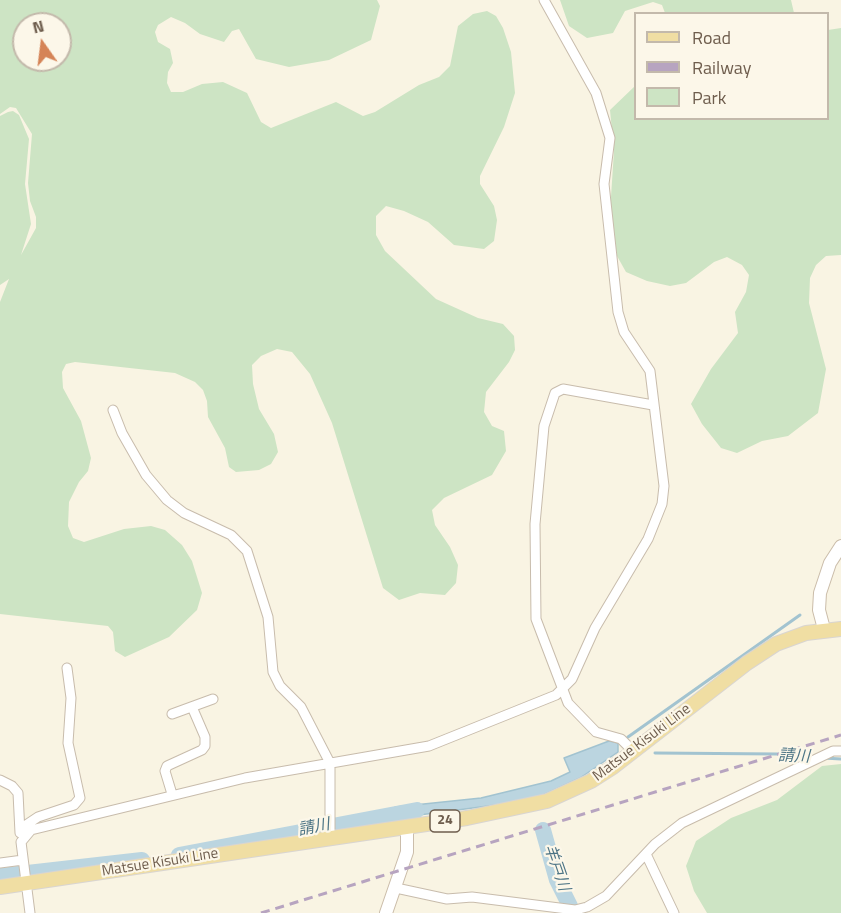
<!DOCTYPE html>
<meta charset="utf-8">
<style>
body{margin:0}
#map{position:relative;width:841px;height:913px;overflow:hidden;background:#f9f4e3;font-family:"Titillium Web",sans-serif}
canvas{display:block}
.legend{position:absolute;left:634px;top:12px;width:195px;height:108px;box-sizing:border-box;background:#fcf7e9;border:2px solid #c3b9ab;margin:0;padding:8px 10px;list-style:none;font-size:18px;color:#6e5d4d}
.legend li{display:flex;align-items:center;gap:12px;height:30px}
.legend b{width:30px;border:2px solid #c3b9ab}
.north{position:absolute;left:12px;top:12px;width:60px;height:60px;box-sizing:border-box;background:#fcf7e9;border:2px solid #c3b9ab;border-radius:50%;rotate:346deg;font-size:16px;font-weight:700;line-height:24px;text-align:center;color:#6e5d4d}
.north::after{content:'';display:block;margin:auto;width:21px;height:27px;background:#d58457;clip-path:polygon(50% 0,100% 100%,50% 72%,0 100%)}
</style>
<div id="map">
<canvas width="841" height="913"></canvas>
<ul class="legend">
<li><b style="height:8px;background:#f0dea3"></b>Road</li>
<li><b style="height:8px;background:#b7a4c0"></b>Railway</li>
<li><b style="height:16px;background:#cde4c4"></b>Park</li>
</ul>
<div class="north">N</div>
</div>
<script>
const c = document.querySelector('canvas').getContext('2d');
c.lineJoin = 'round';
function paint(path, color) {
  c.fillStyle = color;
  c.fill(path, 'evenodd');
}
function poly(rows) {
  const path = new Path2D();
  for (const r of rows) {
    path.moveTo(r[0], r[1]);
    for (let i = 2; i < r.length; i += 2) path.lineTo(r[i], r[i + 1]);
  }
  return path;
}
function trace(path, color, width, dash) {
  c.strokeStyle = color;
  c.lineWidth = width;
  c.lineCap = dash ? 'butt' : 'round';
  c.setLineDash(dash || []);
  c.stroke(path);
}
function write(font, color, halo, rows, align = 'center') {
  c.font = font + ' "Titillium Web","Noto Sans JP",sans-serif';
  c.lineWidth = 4.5;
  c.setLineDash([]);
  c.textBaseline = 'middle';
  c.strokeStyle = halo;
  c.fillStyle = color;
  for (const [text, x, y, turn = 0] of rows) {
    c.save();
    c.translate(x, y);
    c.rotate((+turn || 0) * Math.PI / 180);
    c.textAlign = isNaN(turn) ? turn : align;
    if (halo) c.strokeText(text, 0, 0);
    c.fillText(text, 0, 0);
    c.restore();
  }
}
const green = poly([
 [0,0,377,0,380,6,371,40,329,60,289,67,256,59,239,29,232,31,224,42,200,34,185,23,171,17,158,25,155,32,158,42,170,49,173,63,168,72,167,83,171,92,183,92,202,84,223,82,247,93,261,122,271,128,336,102,363,116,375,112,419,85,439,77,450,66,458,26,473,14,487,11,496,16,503,28,511,52,515,93,504,127,480,176,480,184,494,206,497,220,494,241,484,249,454,245,428,222,404,211,386,206,376,216,376,235,385,251,436,299,478,318,503,324,514,336,515,350,509,362,486,392,484,412,492,426,504,431,506,451,492,475,444,498,432,510,435,525,450,547,458,565,456,583,445,595,420,593,399,600,383,588,332,423,310,374,292,352,277,349,261,356,252,365,253,384,259,409,274,434,278,452,271,464,259,470,236,472,229,467,225,448,208,417,207,401,203,390,195,382,175,373,75,362,66,364,62,372,63,388,81,421,91,458,88,471,79,482,69,502,68,526,73,538,84,542,124,529,151,526,165,530,182,545,192,561,202,593,197,610,169,637,125,657,115,651,113,632,108,626,0,614,0,302,9,279,0,285,0,116,8,112,13,111,19,115,29,139,25,184,31,224,21,255,36,228,36,217,30,201,28,183,32,134,16,108,10,107,0,114],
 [24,24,60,24,60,60,24,60],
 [560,0,791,0,794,13,665,13,662,5,653,2,625,11,613,33,587,38,569,26],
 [841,28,841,255,826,256,816,265,810,278,809,303,826,369,818,413,788,436,762,441,737,453,721,448,702,424,691,404,711,369,738,333,735,312,746,292,749,275,742,265,727,257,714,262,686,283,670,286,647,281,626,272,617,256,610,212,614,151,610,110,635,86,636,118,828,118,828,30],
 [841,764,841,913,707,913,694,891,686,866,696,841,731,818,777,800,822,766]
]);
const water = poly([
 [609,741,618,743,618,752,580,778,541,796,511,803,396,818,395,807,481,798,551,781,570,772,564,758,609,741]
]);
const stream = poly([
 [628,737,800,615],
 [655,753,778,754,814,757],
 [824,758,841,759]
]);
const river = poly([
 [543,830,557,880,570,906],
 [179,855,417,810],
 [0,876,142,860]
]);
const street = poly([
 [113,410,122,433,146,475,167,500,184,513,231,535,247,551,268,617,273,672,280,686,301,707,330,763,330,837],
 [172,714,213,699],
 [633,751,621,739,596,732,568,703,536,619,535,524,544,426,555,393,563,389,653,405],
 [0,780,12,786,18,793,20,833],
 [172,794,165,771,167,766,202,750,205,746,205,737,192,707],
 [20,829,38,817,74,805,80,798,68,743,71,698,67,668],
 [646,854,674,913],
 [0,863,23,860],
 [396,888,447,899,472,897,575,910,587,907,606,896,655,844,682,823,833,751,841,751],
 [30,913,21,842,31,830,245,778,429,746,556,695,572,679,595,628,648,539,662,504,664,486,650,371,624,332,618,312,604,184,610,138,596,93,544,0]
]);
const secondary = poly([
 [824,629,819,610,820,593,830,563,841,546],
 [386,913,407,852,407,827]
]);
const primary = poly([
 [0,887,467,818,547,801,591,781,613,767,747,663,776,644,806,633,841,629]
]);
const rail = poly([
 [261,913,841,735]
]);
const shields = [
 [445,821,30]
];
const shieldNames = [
 ["24",445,821]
];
const streetNames = [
 ["Matsue Kisuki Line",642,743,-37],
 ["Matsue Kisuki Line",160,863,-9]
];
const waterNames = [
 ["請川",794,757,2],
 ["請川",314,828,-11],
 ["羊戸川",556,868,71]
];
paint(green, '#cde4c4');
paint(water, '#bbd5e0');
trace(water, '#a2c3d0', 1.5);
trace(stream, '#a2c3d0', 3);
trace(river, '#bbd5e0', 16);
trace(street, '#c8bcac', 11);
trace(secondary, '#cbbdaa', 14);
trace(primary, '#d9d5d1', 16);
trace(street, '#fff', 9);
trace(secondary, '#fff', 12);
trace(primary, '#f0dea3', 14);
trace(rail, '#b7a4c0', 3, [9, 6]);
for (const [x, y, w] of shields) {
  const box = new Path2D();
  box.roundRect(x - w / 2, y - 11, w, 22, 4.5);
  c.fillStyle = '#fcf7e9';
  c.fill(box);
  trace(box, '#6e5d4d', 1.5);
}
write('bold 14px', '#6e5d4d', null, shieldNames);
write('15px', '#6e5d4d', '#fcf7e9', streetNames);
write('italic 16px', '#4c7485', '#fcf7e9', waterNames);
</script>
